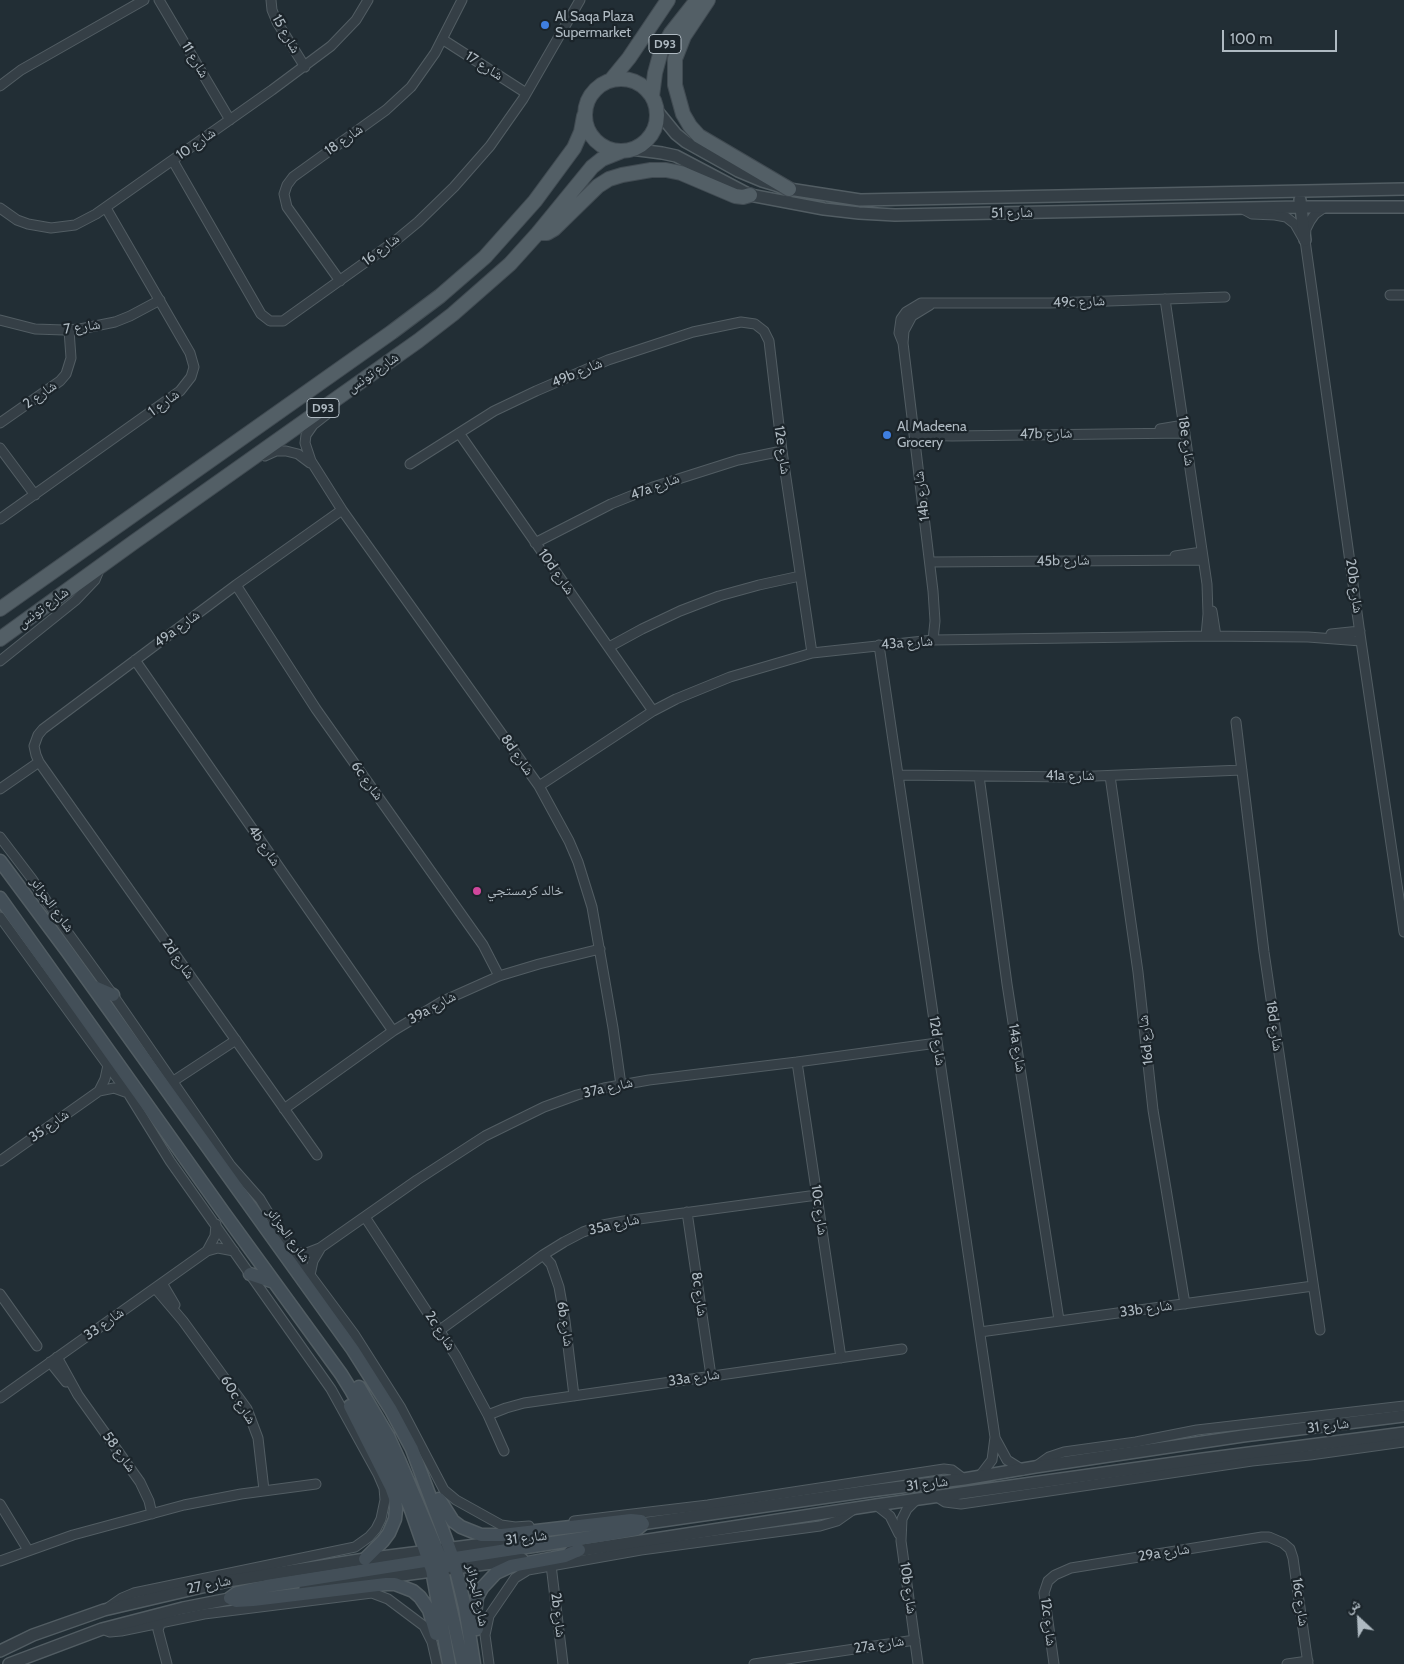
<!DOCTYPE html>
<meta charset="utf-8">
<style>
body{margin:0}
#map{position:relative;width:1404px;height:1664px;overflow:hidden;background:#222e35;font-family:Cabin,"Noto Naskh Arabic",sans-serif}
canvas{display:block}
.north{position:absolute;left:1334px;top:1594px;width:50px;height:50px;-webkit-text-stroke:4px #1b242a;paint-order:stroke;rotate:335deg;font-size:14px;font-weight:700;line-height:20px;text-align:center;color:#afbac2}
.north::after{content:'';display:block;margin:auto;width:18px;height:22px;background:#afbac2;clip-path:polygon(50% 0,100% 100%,50% 72%,0 100%)}
.scale{position:absolute;left:1222px;top:30px;width:115px;height:22px;box-sizing:border-box;border:2px solid #afbac2;border-top:0;padding-left:6px;font-size:15px;line-height:18px;white-space:nowrap;color:#afbac2;-webkit-text-stroke:4px #1b242a;paint-order:stroke}
</style>
<div id="map">
<canvas width="1404" height="1664"></canvas>
<div class="north">ش</div>
<div class="scale">100 m</div>
</div>
<script>
const c = document.querySelector('canvas').getContext('2d');
c.lineJoin = 'round';
function poly(rows) {
  const path = new Path2D();
  for (const r of rows) {
    if (r.length === 3) {
      path.moveTo(r[0] + r[2], r[1]);
      path.arc(r[0], r[1], r[2], 0, 2 * Math.PI);
      continue;
    }
    path.moveTo(r[0], r[1]);
    for (let i = 2; i < r.length; i += 2) path.lineTo(r[i], r[i + 1]);
  }
  return path;
}
function trace(path, color, width, dash) {
  c.strokeStyle = color;
  c.lineWidth = width;
  c.lineCap = dash ? 'butt' : 'round';
  c.setLineDash(dash || []);
  c.stroke(path);
}
function write(font, color, halo, rows, align = 'center') {
  c.font = font + ' Cabin,"Noto Naskh Arabic",sans-serif';
  c.lineWidth = 4.5;
  c.setLineDash([]);
  c.textBaseline = 'middle';
  c.strokeStyle = halo;
  c.fillStyle = color;
  for (const [text, x, y, turn = 0] of rows) {
    c.save();
    c.translate(x, y);
    c.rotate((+turn || 0) * Math.PI / 180);
    c.textAlign = isNaN(turn) ? turn : align;
    if (halo) c.strokeText(text, 0, 0);
    c.fillText(text, 0, 0);
    c.restore();
  }
}
const minor = poly([
 [159,0,230,120],
 [271,0,272,10,277,22,305,67],
 [442,39,526,93],
 [0,86,21,70,144,0],
 [173,161,261,314,270,321,283,321,395,241,418,222,454,187,490,146,523,99,580,0],
 [1325,207,1315,214,1310,221,1306,229,1305,240,1361,641,1404,932],
 [0,208,17,220,28,224,51,228,75,225,96,214,272,90,331,46,356,20,368,0],
 [1241,208,1252,214,1275,215,1286,217,1295,224,1303,238],
 [340,281,287,207,284,194,287,185,293,177,386,110,411,87,435,53,462,0],
 [1390,295,1404,295],
 [1165,299,1207,584,1208,614,1206,636],
 [930,305,912,316,904,331,903,343,933,591,935,621,933,640],
 [0,320,35,329,64,330,80,329,115,322,130,316,160,300],
 [903,343,899,333,901,319,906,312,921,303,1050,303,1225,297],
 [329,404,327,414,313,425,306,435,305,443,311,461,342,510,539,786,569,841,578,862,592,907,613,1028,621,1085],
 [0,423,60,381,66,374,71,358,69,330],
 [1160,429,1184,425],
 [459,433,653,711],
 [914,435,952,436,1185,433],
 [0,448,35,495],
 [265,456,276,451,286,451,298,454,310,463],
 [410,464,494,411,536,391,608,360,693,332,741,322,755,324,764,331,769,341,782,451,812,653],
 [0,519,180,391,191,377,194,367,190,353,106,208],
 [535,543,611,504,653,487,738,460,782,451],
 [1175,556,1202,552],
 [930,562,1203,560],
 [236,585,316,709,483,945,499,976],
 [1212,611,1216,636],
 [1331,634,1360,631],
 [879,645,995,1437,992,1460,979,1477],
 [609,647,642,629,680,611,719,596,759,585,800,576],
 [135,660,393,1031],
 [0,661,76,600,95,580,100,568],
 [1236,722,1264,952,1320,1330],
 [898,775,1071,777,1242,770],
 [979,776,1007,984,1059,1320],
 [1110,776,1138,972,1153,1110,1185,1304],
 [539,786,653,711,676,699,730,677,812,653,933,640,1206,636,1308,637,1361,641],
 [0,789,39,762],
 [0,837,32,879,63,926,113,995,231,1166,260,1199,287,1244,354,1334,401,1408,444,1490,456,1500,501,1525,515,1527,529,1526],
 [0,917,128,1093,170,1161,331,1389,378,1474,384,1488,385,1500,381,1519,376,1529,369,1537,355,1547,134,1593,122,1598,109,1607],
 [797,1062,841,1358],
 [172,1082,236,1040],
 [99,1091,105,1079,108,1065],
 [284,1109,393,1031,443,1001,499,976,539,964,600,949],
 [317,1155,39,762,36,755,34,746,38,735,43,729,236,585,342,510],
 [0,1161,99,1091,114,1088,128,1093],
 [687,1212,711,1376],
 [365,1217,456,1356,488,1415,504,1451],
 [207,1251,215,1236,216,1224],
 [292,1252,307,1253,320,1248,417,1180,485,1136,544,1107,577,1095,604,1088,649,1080,797,1062,937,1043],
 [543,1255,551,1264,559,1287,565,1321,574,1396],
 [310,1275,313,1261,320,1249],
 [162,1283,175,1305],
 [155,1288,183,1321,247,1409,258,1438,264,1490],
 [0,1294,37,1346],
 [440,1330,543,1255,564,1242,583,1232,603,1225,624,1221,817,1195],
 [980,1332,1313,1286],
 [57,1357,78,1395,140,1482,149,1501,152,1514],
 [50,1362,66,1382],
 [0,1398,207,1251,218,1248,234,1251],
 [488,1415,506,1408,524,1403,902,1349],
 [995,1438,1007,1460,1023,1470],
 [1035,1467,1049,1457,1064,1452,1136,1442,1197,1430,1404,1406],
 [937,1497,945,1502,961,1504,1252,1461,1310,1455,1404,1442],
 [916,1500,907,1509,902,1519,901,1541,918,1664],
 [0,1504,28,1550],
 [876,1505,890,1516,899,1534],
 [574,1521,708,1505,944,1469,952,1470,964,1479],
 [0,1561,73,1535,184,1505,241,1494,316,1484],
 [551,1565,563,1664],
 [161,1622,158,1630,167,1664],
 [102,1629,110,1632,121,1631,204,1614,372,1593,388,1599,424,1626,432,1642,437,1664],
 [489,1664,485,1635,489,1616,515,1578,528,1570,641,1550,820,1526,837,1521,854,1509],
 [754,1664,915,1640],
 [1054,1664,1044,1593,1048,1581,1055,1575,1071,1568,1262,1537,1269,1537,1283,1543,1290,1549,1293,1558,1308,1664],
 [1287,1664,1308,1661]
]);
const tertiary = poly([
 [658,112,676,134,686,142,738,171,762,181,789,189,860,200,1404,189],
 [631,149,662,153,676,156,750,195,824,209,859,213,895,215,1299,207,1404,207],
 [1300,200,1305,240],
 [634,1525,870,1491,964,1479,1035,1467,1243,1436,1404,1416],
 [570,1552,876,1505,1203,1459,1404,1433],
 [305,1588,522,1559],
 [0,1651,33,1635,104,1610,228,1581,365,1559,516,1540],
 [9,1664,102,1629,183,1608,239,1597]
]);
const secondary = poly([
 [0,861,67,951,353,1350,391,1410,412,1449,453,1558,465,1607,474,1664],
 [0,898,224,1213,341,1374,351,1390,391,1464,410,1507,432,1570,449,1664],
 [92,986,113,995],
 [250,1274,274,1282],
 [359,1387,388,1436,399,1460,440,1557,449,1566],
 [350,1406,391,1487,395,1498,396,1509,395,1519,389,1533,383,1541,365,1559],
 [436,1558,442,1570,463,1664],
 [432,1570,440,1563,449,1559,604,1535,637,1529,643,1524,641,1521,631,1520,502,1535,481,1535,461,1527,453,1521,439,1499],
 [230,1598,236,1601,253,1600,386,1584,395,1584,413,1591,420,1597,429,1610,436,1634],
 [230,1598,237,1593,267,1586,437,1559],
 [477,1629,475,1614,477,1597,482,1588,496,1573,511,1566,565,1556,579,1550]
]);
const primary = poly([
 [708,0,684,36,675,59,675,85,683,114,690,126,699,136,789,189],
 [621,115,36],
 [611,80,629,58,668,0],
 [652,96,655,73,661,51,671,33,697,0],
 [538,233,547,233,554,229,598,186,609,179,622,175,651,170,666,170,681,173,735,196,743,197,750,195],
 [0,609,392,332,440,296,485,257,535,201,574,148,581,132,584,116],
 [0,639,134,542,418,341,453,314,510,264,538,233,592,167,602,159,622,151]
]);
const markers = [
 [545,25,5,"#3f7fe0"],
 [887,435,5,"#3f7fe0"],
 [477,891,5,"#d1479c"]
];
const shields = [
 [665,44,32],
 [323,408,32]
];
const shieldNames = [
 ["D93",665,44],
 ["D93",323,408]
];
const poiNames = [
 ["Al Saqa Plaza",555,17],
 ["Supermarket",555,33],
 ["Al Madeena",897,427],
 ["Grocery",897,443],
 ["خالد كرمستجي",487,891]
];
const streetNames = [
 ["شارع 15",286,34,60],
 ["شارع 11",195,60,59],
 ["شارع 17",484,66,33],
 ["شارع 18",344,140,-35],
 ["شارع 10",196,144,-35],
 ["شارع 51",1012,213,-1],
 ["شارع 16",381,250,-37],
 ["49c شارع",1079,302,-2],
 ["شارع 7",82,327,-8],
 ["شارع تونس",373,373,-35],
 ["49b شارع",577,373,-23],
 ["شارع 2",40,395,-35],
 ["شارع 1",164,403,-36],
 ["47b شارع",1046,434,-1],
 ["18e شارع",1186,441,82],
 ["12e شارع",782,450,82],
 ["47a شارع",655,487,-21],
 ["14b شارع",922,496,-97],
 ["45b شارع",1063,561,-1],
 ["10d شارع",556,572,55],
 ["20b شارع",1354,586,82],
 ["شارع تونس",43,608,-36],
 ["49a شارع",177,629,-36],
 ["43a شارع",907,643,-4],
 ["8d شارع",517,755,55],
 ["41a شارع",1070,776],
 ["6c شارع",367,781,54],
 ["4b شارع",264,846,56],
 ["شارع الجزائر",52,905,54],
 ["2d شارع",178,959,55],
 ["39a شارع",432,1008,-29],
 ["18d شارع",1274,1026,82],
 ["16d شارع",1146,1040,-96],
 ["12d شارع",937,1041,82],
 ["14a شارع",1017,1048,81],
 ["37a شارع",608,1088,-13],
 ["شارع 35",49,1126,-35],
 ["10c شارع",819,1210,82],
 ["35a شارع",614,1225,-13],
 ["شارع الجزائر",288,1235,54],
 ["8c شارع",699,1294,82],
 ["33b شارع",1146,1309,-8],
 ["شارع 33",104,1324,-35],
 ["6b شارع",565,1324,81],
 ["2c شارع",440,1331,57],
 ["33a شارع",694,1378,-8],
 ["60c شارع",238,1400,58],
 ["شارع 31",1328,1426,-7],
 ["شارع 58",119,1452,54],
 ["شارع 31",927,1484,-7],
 ["شارع 31",526,1538,-7],
 ["29a شارع",1164,1553,-9],
 ["شارع 27",209,1585,-12],
 ["10b شارع",908,1588,82],
 ["شارع الجزائر",477,1595,78],
 ["16c شارع",1300,1602,82],
 ["2b شارع",558,1615,83],
 ["12c شارع",1048,1622,83],
 ["27a شارع",879,1645,-9]
];
trace(minor, '#525d63', 11);
trace(tertiary, '#525d63', 14);
trace(secondary, '#525d63', 15);
trace(primary, '#414b52', 16);
trace(minor, '#353f46', 9);
trace(tertiary, '#353f46', 11);
trace(secondary, '#434f58', 12);
trace(primary, '#535f66', 14);
for (const [x, y, r, color] of markers) {
  const dot = new Path2D();
  dot.arc(x, y, r, 0, 2 * Math.PI);
  c.fillStyle = color;
  c.fill(dot);
  trace(dot, '#1b242a', 2);
}
for (const [x, y, w] of shields) {
  const box = new Path2D();
  box.roundRect(x - w / 2, y - 9.5, w, 19, 4);
  c.fillStyle = '#1b242a';
  c.fill(box);
  trace(box, '#afbac2', 1);
}
write('bold 12px', '#afbac2', null, shieldNames);
write('14px', '#afbac2', '#1b242a', poiNames, 'left');
write('14px', '#afbac2', '#1b242a', streetNames);
</script>
